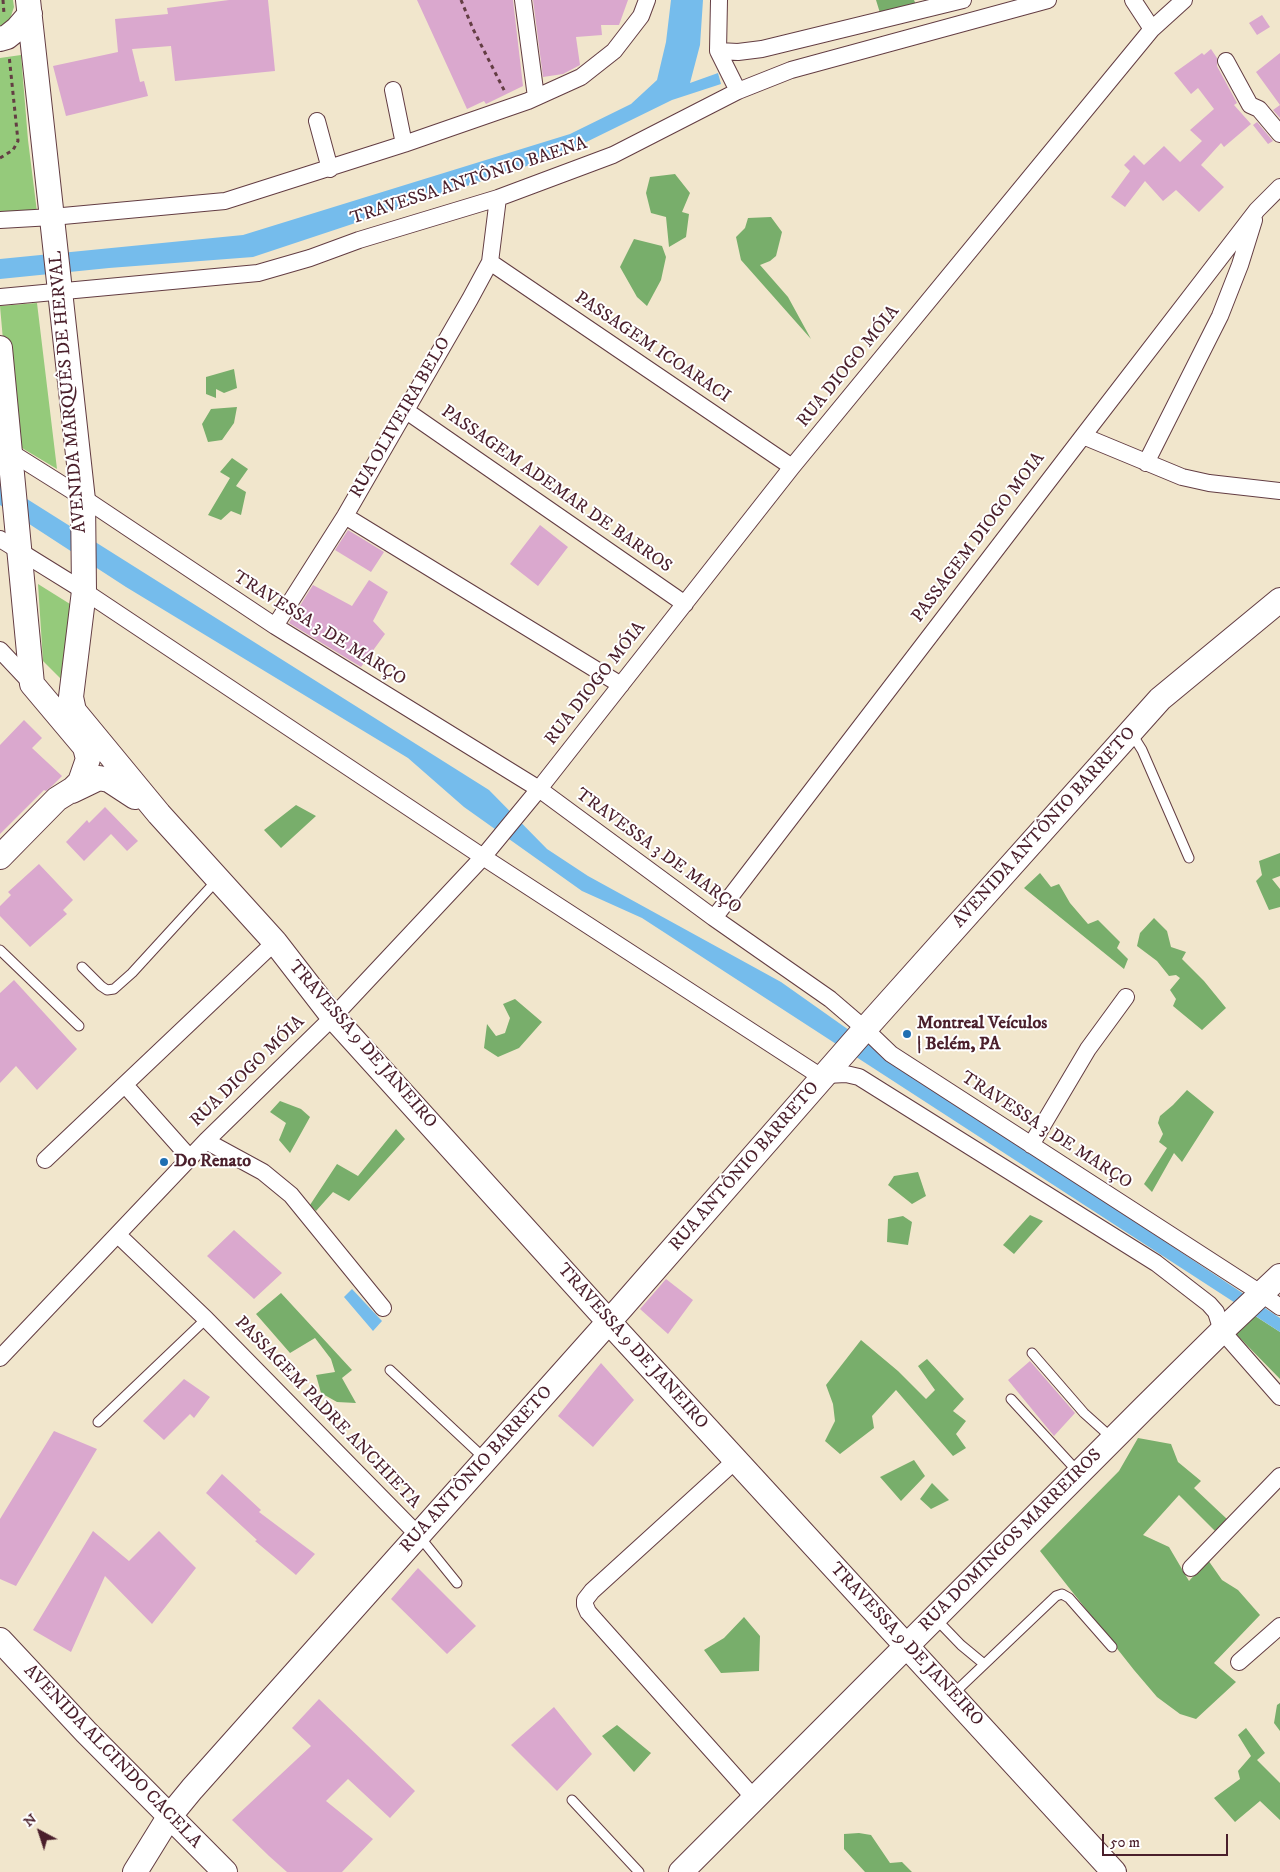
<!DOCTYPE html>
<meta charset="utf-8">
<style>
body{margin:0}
#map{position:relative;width:1280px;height:1872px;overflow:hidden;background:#f1e6cc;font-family:"IM FELL DW Pica",serif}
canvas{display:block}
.north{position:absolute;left:15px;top:1807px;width:50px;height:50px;-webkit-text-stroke:4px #fff;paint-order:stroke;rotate:320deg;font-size:14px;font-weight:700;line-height:20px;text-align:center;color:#4a1f2b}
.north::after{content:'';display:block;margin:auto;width:18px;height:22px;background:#4a1f2b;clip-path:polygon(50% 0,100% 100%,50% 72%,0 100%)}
.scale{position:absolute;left:1102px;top:1834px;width:126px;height:22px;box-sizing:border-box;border:2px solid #4a1f2b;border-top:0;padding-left:6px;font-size:15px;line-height:18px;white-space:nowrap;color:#4a1f2b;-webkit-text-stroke:4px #fff;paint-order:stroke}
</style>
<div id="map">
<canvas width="1280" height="1872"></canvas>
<div class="north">N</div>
<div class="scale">50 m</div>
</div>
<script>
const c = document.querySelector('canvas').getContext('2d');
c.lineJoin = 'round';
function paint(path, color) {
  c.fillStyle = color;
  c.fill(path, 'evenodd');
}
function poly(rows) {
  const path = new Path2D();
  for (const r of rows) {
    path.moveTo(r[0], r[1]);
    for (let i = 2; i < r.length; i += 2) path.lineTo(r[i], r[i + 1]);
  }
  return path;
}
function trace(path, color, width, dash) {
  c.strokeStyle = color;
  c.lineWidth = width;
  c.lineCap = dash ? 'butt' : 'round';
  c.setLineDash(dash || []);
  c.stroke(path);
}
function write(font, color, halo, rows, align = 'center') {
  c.font = font + ' "IM FELL DW Pica",serif';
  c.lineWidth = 4;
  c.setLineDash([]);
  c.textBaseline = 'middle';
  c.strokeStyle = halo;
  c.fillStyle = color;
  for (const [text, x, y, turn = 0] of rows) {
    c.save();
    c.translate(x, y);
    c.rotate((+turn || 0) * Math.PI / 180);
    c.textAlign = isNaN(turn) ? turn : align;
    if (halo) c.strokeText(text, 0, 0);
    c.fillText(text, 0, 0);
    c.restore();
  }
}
const green = poly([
 [0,0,13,0,14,7,8,25,0,27],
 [21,55,28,140,37,212,0,216,0,58],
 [37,303,57,469,12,442,0,306],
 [38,584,70,604,62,680,43,661]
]);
const forest = poly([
 [876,0,914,0,917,7,880,13],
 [675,174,690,193,682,212,689,214,686,237,669,247,666,217,651,213,646,193,650,177],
 [771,217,782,232,776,256,770,261,760,265,788,297,811,339,741,260,736,237,745,228,748,218],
 [634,239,662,246,666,257,661,280,647,306,637,297,620,267],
 [234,369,237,388,224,393,216,389,216,398,206,394,206,377],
 [237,407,234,423,222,440,208,442,202,424,211,409],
 [232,458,248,469,236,486,246,492,241,515,231,511,221,520,208,515,230,478,220,472],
 [296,805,316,816,281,848,264,830],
 [1280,853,1280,876,1272,879,1280,889,1280,907,1269,910,1256,881,1262,875,1259,861],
 [1040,873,1051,887,1059,884,1070,903,1088,924,1098,920,1120,942,1117,948,1128,959,1124,969,1024,888],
 [1154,918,1167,931,1171,947,1186,952,1182,959,1204,981,1226,1008,1202,1030,1173,1006,1176,999,1170,990,1180,978,1176,975,1169,976,1157,961,1137,946,1140,933],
 [515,999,542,1022,519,1048,498,1057,484,1048,487,1024,496,1036,505,1033,510,1018,503,1004],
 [1187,1090,1214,1112,1182,1162,1174,1153,1152,1192,1144,1184,1167,1148,1159,1142,1163,1134,1158,1123,1160,1116,1173,1105],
 [280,1101,301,1109,310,1117,290,1153,279,1140,286,1123,270,1112],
 [396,1129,405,1139,349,1201,333,1192,316,1211,310,1205,337,1164,358,1176],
 [918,1172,926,1196,912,1204,888,1185,894,1176],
 [1030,1215,1043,1221,1014,1254,1003,1245],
 [903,1216,912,1222,908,1245,887,1242,888,1219],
 [281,1293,352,1370,342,1378,356,1403,337,1402,321,1393,316,1375,335,1372,331,1359,315,1338,290,1353,256,1314],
 [1252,1314,1280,1332,1280,1379,1235,1333],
 [861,1340,898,1371,926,1399,935,1390,918,1366,927,1359,964,1399,953,1411,966,1421,956,1434,966,1448,953,1456,896,1390,872,1416,874,1428,840,1454,825,1441,835,1421,833,1404,826,1385],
 [1138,1438,1171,1444,1178,1462,1201,1481,1194,1488,1228,1520,1216,1532,1179,1495,1143,1535,1169,1547,1189,1581,1208,1560,1222,1580,1238,1590,1260,1615,1214,1663,1236,1682,1196,1719,1180,1714,1157,1697,1134,1670,1040,1551,1119,1471],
 [914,1460,925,1476,901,1501,880,1477],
 [932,1483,949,1500,931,1509,920,1499],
 [744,1617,760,1636,759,1671,721,1673,704,1650,724,1638],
 [1280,1703,1280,1731,1274,1723,1277,1705],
 [617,1725,651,1753,634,1772,602,1736],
 [1246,1728,1265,1753,1257,1760,1280,1783,1280,1820,1260,1801,1235,1822,1214,1798,1240,1779,1238,1771,1251,1756,1238,1735],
 [859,1833,871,1835,890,1863,902,1862,912,1872,865,1872,844,1849,844,1834]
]);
const water = poly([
 [671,0,703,0,700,45,690,83,718,73,721,84,672,100,570,150,524,167,253,257,109,268,0,279,0,259,243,235,570,134,631,104,657,80,666,42],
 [0,482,489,790,547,849,588,876,781,982,880,1052,1280,1318,1280,1332,642,918,582,891,464,807,408,758,126,587,0,505],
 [352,1289,382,1321,373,1331,344,1297]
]);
const building = poly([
 [229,0,268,0,275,71,175,81,171,46,132,49,140,82,144,81,148,96,66,116,53,66,118,52,115,19,168,14,167,8],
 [417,0,513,0,523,86,486,104,484,101,467,109],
 [533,0,628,0,619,25,601,25,602,35,576,37,580,65,563,74,543,77],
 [1262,15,1270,27,1257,35,1249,23],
 [1211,49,1217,58,1217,66,1237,103,1234,105,1251,124,1224,147,1221,143,1201,165,1224,187,1199,212,1176,190,1163,201,1145,181,1125,207,1111,197,1130,171,1124,165,1134,155,1144,165,1164,146,1180,162,1202,141,1190,130,1214,109,1198,88,1191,94,1174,73,1202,53,1204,55],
 [1280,53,1280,118,1273,110,1280,105,1256,72],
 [1257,122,1273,141,1268,144,1253,125],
 [540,525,568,547,538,586,510,564],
 [348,530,384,552,371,572,335,550],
 [369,580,388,592,373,621,385,634,361,667,289,623,313,585,352,606],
 [24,720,42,738,32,748,62,776,52,786,46,791,44,790,0,834,0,745],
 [105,807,138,841,127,851,111,834,84,861,66,842,87,820,89,823],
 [39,864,73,900,63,910,67,914,30,947,0,916,0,906,11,895,8,892],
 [14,980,77,1049,37,1090,16,1066,0,1083,0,993],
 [234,1230,282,1273,254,1299,207,1256],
 [666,1279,693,1300,668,1334,640,1309],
 [1030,1361,1075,1413,1054,1436,1008,1380],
 [601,1363,634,1400,593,1447,558,1416],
 [184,1379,210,1397,194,1418,190,1414,164,1440,143,1421],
 [54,1431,97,1449,16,1586,0,1579,0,1519],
 [222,1474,261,1510,259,1512,315,1554,296,1575,255,1541,257,1540,206,1493],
 [93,1531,129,1561,159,1531,196,1568,152,1624,105,1576,71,1652,33,1630],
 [418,1568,476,1626,447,1654,391,1599],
 [319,1699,415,1791,390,1818,348,1779,326,1801,373,1839,342,1872,287,1872,269,1856,232,1820,311,1746,292,1728],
 [554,1707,592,1754,557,1791,511,1745]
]);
const path = poly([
 [3,0,4,14],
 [461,0,473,29,505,92],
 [0,158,13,150,18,141,9,55]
]);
const lane = poly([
 [1132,734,1142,750,1189,858],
 [0,950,79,1026],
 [82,967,101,986,107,990,114,989,132,973,218,879],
 [1032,1353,1084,1413,1113,1439],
 [390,1370,484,1458],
 [1011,1399,1079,1473],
 [98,1422,206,1319],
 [419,1536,457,1583],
 [935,1618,961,1645,984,1664],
 [952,1695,1056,1596,1062,1594,1069,1598,1112,1647],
 [572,1800,639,1872]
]);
const street = poly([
 [523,0,536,97],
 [719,0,718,51,738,91],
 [1133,0,1152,29],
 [718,51,738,52,762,49,963,0],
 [1226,61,1250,105,1259,109,1280,134],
 [393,90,404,144],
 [317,121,330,169],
 [0,220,52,217,225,201,404,144,528,101,581,77,614,51,641,16,647,0],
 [490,262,792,467],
 [0,297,258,273,310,258,359,240,498,198,613,155,738,91,791,70,1048,0],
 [405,410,685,604],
 [1083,436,1182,477,1209,483,1280,491],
 [4,448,82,497,275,626,539,789,714,918,830,999,865,1029,891,1054,1262,1294,1280,1307],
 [1146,463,1220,316,1240,265,1254,220],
 [345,516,621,685],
 [0,539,84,591,483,857,823,1078],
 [275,626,345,516,470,299,490,262,498,198],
 [0,650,32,684],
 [714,918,1083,436,1257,210,1280,187],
 [826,1075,846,1074,859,1077,1156,1263,1209,1304,1216,1312,1222,1331,1280,1397],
 [125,1085,190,1158],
 [206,1141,263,1172,291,1195,383,1308],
 [1031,1145,1088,1049,1126,997],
 [45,1160,275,942],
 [118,1235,206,1319,419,1536],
 [0,1358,206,1141,333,1017,483,857,539,789,792,467,1152,29,1184,0],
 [736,1460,592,1591,585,1600,585,1605,588,1612,755,1799],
 [1191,1568,1280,1476],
 [1239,1662,1280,1626]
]);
const secondary = poly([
 [28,0,83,500,84,591,71,697,74,711,159,814,275,942,333,1017,609,1322,1114,1872],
 [0,39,7,37,17,29,30,14],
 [0,348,32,684,85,747,88,759,80,782,73,789,57,799,0,857],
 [72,791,99,778,109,780,135,797],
 [0,1640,86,1732,225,1872],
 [135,1872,169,1817,192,1789,621,1308,865,1029,1160,699,1280,600],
 [681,1872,1145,1407,1227,1326,1280,1276]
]);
const markers = [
 [907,1034,5,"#1f6fb2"],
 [164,1162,5,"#1f6fb2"]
];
const streetNames = [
 ["TRAVESSA ANTÔNIO BAENA",469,182,-18],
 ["PASSAGEM ICOARACI",652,348,34],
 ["RUA DIOGO MÓIA",849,367,-51],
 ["AVENIDA MARQUÊS DE HERVAL",69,392,-95],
 ["RUA OLIVEIRA BELO",401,418,-60],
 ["PASSAGEM ADEMAR DE BARROS",556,490,35],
 ["PASSAGEM DIOGO MOIA",979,538,-53],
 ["TRAVESSA 3 DE MARÇO",319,629,32],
 ["RUA DIOGO MÓIA",596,684,-52],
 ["AVENIDA ANTÔNIO BARRETO",1045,828,-48],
 ["TRAVESSA 3 DE MARÇO",658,852,36],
 ["TRAVESSA 9 DE JANEIRO",362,1045,49],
 ["RUA DIOGO MÓIA",248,1072,-44],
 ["TRAVESSA 3 DE MARÇO",1046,1131,33],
 ["RUA ANTÔNIO BARRETO",745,1167,-49],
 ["TRAVESSA 9 DE JANEIRO",632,1347,48],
 ["PASSAGEM PADRE ANCHIETA",327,1413,46],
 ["RUA ANTÔNIO BARRETO",477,1470,-48],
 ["RUA DOMINGOS MARREIROS",1011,1541,-45],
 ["TRAVESSA 9 DE JANEIRO",906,1645,47],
 ["AVENIDA ALCINDO CACELA",112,1757,46]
];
const poiNames = [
 ["Montreal Veículos",917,1024],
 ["| Belém, PA",917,1045],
 ["Do Renato",174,1162]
];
paint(green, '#95ca7b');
paint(forest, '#78ae6b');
paint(water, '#75bcec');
paint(building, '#daa8ce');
trace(lane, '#633d43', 11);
trace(street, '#633d43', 18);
trace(secondary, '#633d43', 26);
trace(path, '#633d43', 3, [4, 4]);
trace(lane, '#fff', 9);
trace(street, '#fff', 16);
trace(secondary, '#fff', 24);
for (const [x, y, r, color] of markers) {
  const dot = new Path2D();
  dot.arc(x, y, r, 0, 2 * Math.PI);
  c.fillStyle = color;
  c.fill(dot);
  trace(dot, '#fff', 2);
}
write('18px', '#4a1f2b', '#fff', streetNames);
write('bold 18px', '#4a1f2b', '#fff', poiNames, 'left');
</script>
